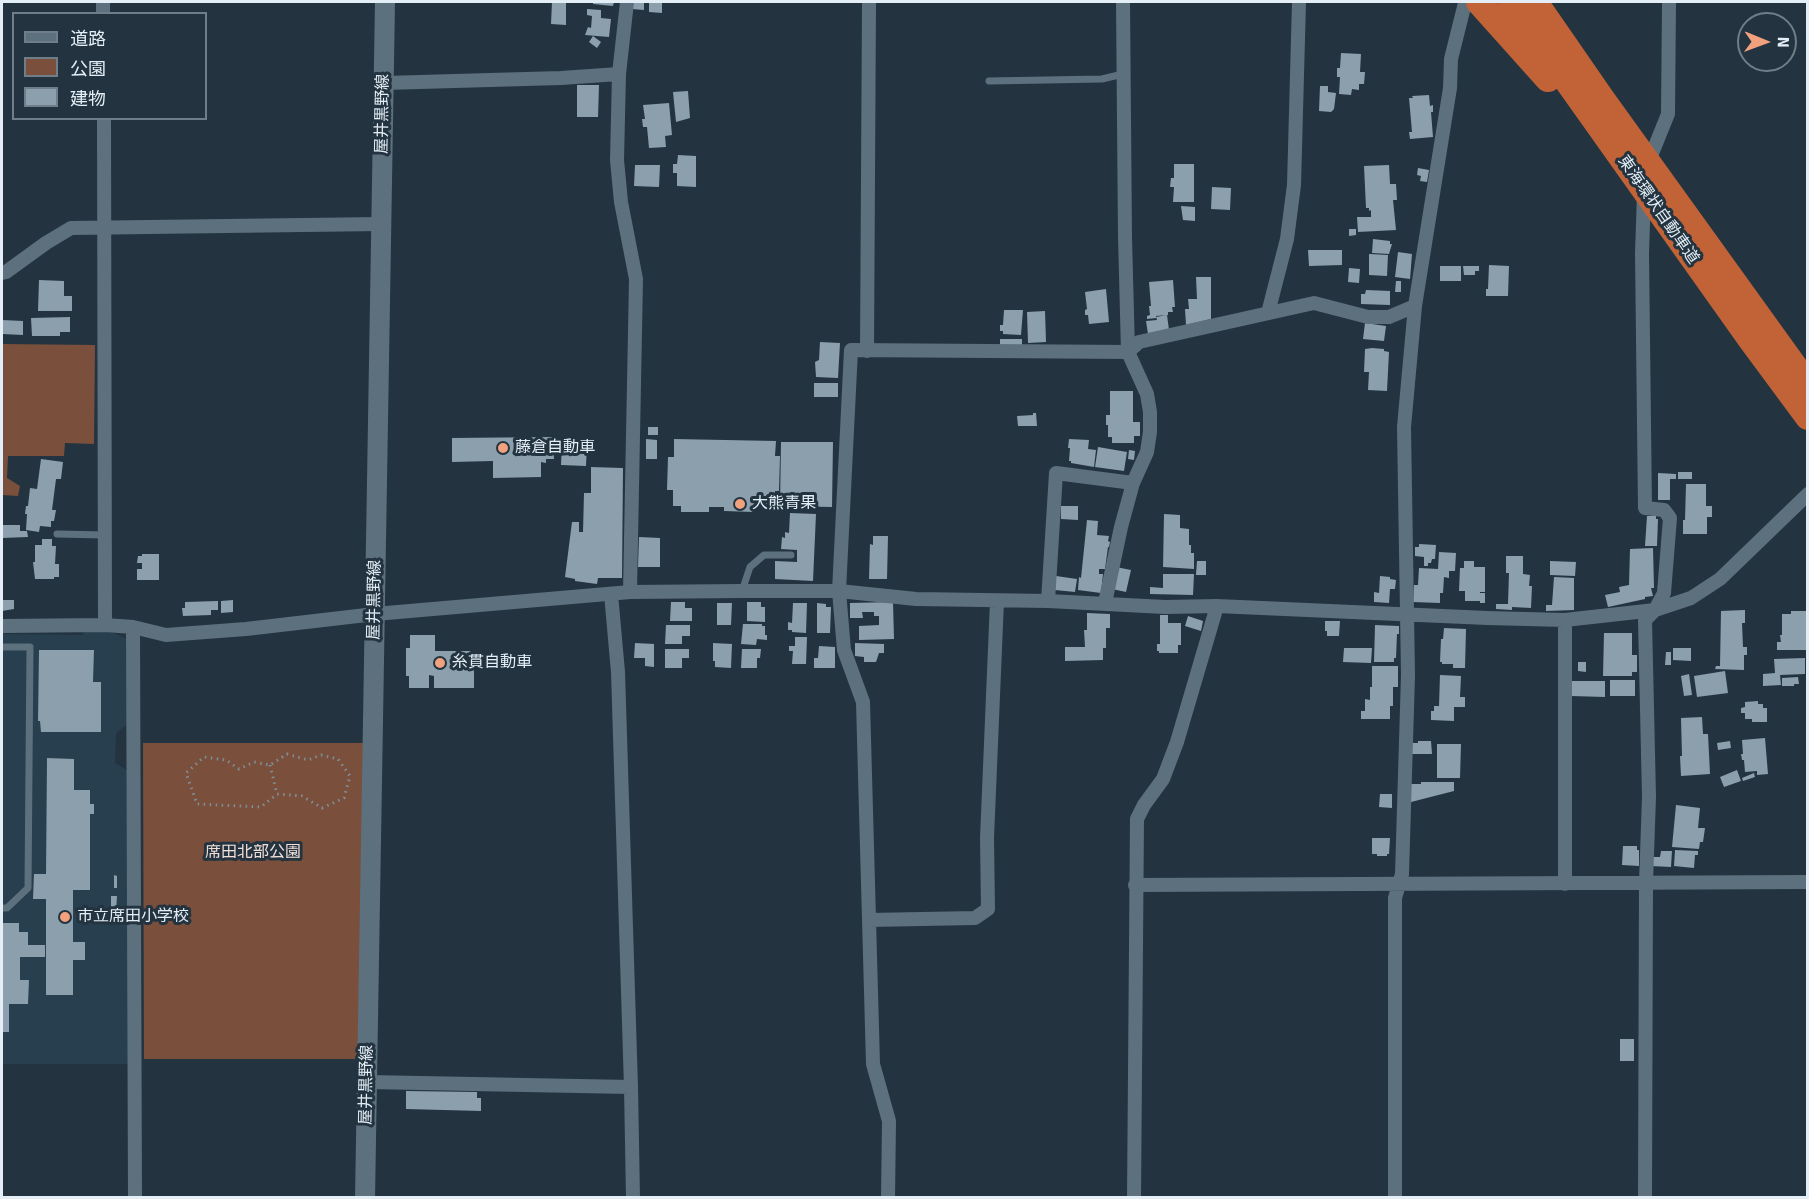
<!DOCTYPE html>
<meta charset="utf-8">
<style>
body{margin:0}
#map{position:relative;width:1809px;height:1199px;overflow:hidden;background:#233440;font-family:Signika,"Noto Sans JP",sans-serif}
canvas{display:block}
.frame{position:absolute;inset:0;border:3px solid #e4eef6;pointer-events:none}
.legend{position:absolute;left:12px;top:12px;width:195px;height:108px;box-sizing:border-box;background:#233440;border:2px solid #707e89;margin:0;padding:8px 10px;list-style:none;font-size:18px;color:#e4eef6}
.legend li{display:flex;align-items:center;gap:12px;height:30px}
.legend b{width:30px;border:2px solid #707e89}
.north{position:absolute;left:1737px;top:12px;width:60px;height:60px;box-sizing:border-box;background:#233440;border:2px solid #707e89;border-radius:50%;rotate:91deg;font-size:16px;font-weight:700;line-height:24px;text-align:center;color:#e4eef6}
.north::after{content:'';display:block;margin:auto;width:21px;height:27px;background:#f1a17d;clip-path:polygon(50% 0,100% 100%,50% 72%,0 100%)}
</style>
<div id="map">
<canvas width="1809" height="1199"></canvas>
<div class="frame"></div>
<ul class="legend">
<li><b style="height:8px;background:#5d707d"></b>道路</li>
<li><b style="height:16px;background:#7a4f3b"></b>公園</li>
<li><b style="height:16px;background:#8b9fad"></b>建物</li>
</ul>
<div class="north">N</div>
</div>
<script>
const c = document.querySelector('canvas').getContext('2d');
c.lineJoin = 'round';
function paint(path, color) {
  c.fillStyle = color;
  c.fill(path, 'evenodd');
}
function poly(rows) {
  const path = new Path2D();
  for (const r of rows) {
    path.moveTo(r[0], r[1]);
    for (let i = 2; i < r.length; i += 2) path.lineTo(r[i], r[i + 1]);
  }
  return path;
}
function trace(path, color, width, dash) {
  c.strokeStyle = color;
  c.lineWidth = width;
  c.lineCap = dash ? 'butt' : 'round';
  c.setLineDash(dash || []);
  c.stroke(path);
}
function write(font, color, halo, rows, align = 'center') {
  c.font = font + ' Signika,"Noto Sans JP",sans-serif';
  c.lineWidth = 6;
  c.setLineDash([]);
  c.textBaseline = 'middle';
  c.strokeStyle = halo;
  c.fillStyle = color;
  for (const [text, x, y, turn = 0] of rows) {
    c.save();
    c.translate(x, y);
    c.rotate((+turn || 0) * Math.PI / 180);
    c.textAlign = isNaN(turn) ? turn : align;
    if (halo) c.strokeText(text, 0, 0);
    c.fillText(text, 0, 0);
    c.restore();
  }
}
const built = poly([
 [84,631,112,632,127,639,128,724,116,733,115,763,127,770,129,1064,2,1064,2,634,83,635]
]);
const green = poly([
 [2,344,95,345,94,444,65,443,64,456,8,456,7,478,20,486,18,496,2,495],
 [143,743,365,743,360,1059,144,1059]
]);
const building = poly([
 [552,2,566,2,566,25,551,24],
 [593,2,614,2,613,6,593,4],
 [633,2,644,2,644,10,632,9],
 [649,2,662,2,662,13,649,12],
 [587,9,601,10,601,18,611,19,609,37,585,35,588,27,591,28,592,16,587,15],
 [593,36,601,42,597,48,589,42],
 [1341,53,1361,54,1360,72,1365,72,1364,84,1359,84,1359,90,1352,89,1351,95,1339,94,1340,77,1337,77,1337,68,1340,68],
 [577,85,599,85,598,117,577,117],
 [1320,86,1328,86,1328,92,1336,93,1334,109,1331,112,1319,111],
 [688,91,690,118,676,122,673,92],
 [1429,95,1430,106,1433,105,1433,112,1431,112,1433,137,1410,139,1409,132,1412,132,1409,98,1413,98,1412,96],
 [669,103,672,135,665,136,666,147,649,148,647,127,643,127,642,119,645,119,643,105],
 [678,155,696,156,696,187,677,186,677,173,673,173,673,164,677,164],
 [1174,164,1194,164,1194,202,1173,202,1174,187,1170,187,1171,178,1174,178],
 [635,165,660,165,659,187,634,186],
 [1389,165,1390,184,1396,184,1397,200,1393,200,1396,230,1358,232,1357,217,1371,217,1371,210,1369,211,1369,208,1366,208,1364,166],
 [1418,168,1429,170,1427,182,1420,181,1421,176,1417,175],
 [1212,187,1231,188,1230,210,1211,209],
 [1181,206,1195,207,1195,221,1183,220],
 [1349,229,1356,229,1356,235,1349,236],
 [1373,239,1390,241,1390,244,1392,244,1389,254,1372,253],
 [1308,250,1342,250,1342,265,1309,266],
 [1398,252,1412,254,1410,279,1395,277],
 [1369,254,1388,255,1387,276,1369,275],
 [1489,265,1509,266,1508,296,1486,296,1486,289,1488,289],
 [1440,266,1461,266,1461,281,1440,281],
 [1463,266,1479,266,1479,271,1475,271,1475,275,1464,275],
 [1349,268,1360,269,1359,283,1348,282],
 [1196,277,1211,277,1211,319,1186,325,1185,309,1189,309,1188,299,1197,299],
 [39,280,64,281,64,296,72,296,72,311,38,311],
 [1173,280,1175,307,1172,307,1173,312,1168,312,1168,315,1156,316,1156,318,1147,319,1147,316,1150,315,1149,306,1151,306,1149,282],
 [1396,281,1401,281,1401,292,1395,292],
 [1106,289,1109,322,1089,324,1088,315,1085,315,1085,310,1087,309,1085,292],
 [1366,290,1390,291,1390,305,1361,304,1361,294,1365,294],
 [1004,310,1023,310,1021,335,1003,334,1003,331,1000,331,1000,325,1003,325],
 [1045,311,1046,342,1028,343,1027,312],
 [1167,315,1169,330,1148,334,1146,321,1157,320,1156,317],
 [70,317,70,332,60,332,60,336,32,336,31,318],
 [2,320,23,321,23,335,2,334],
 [1365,323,1386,326,1384,341,1363,339],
 [1000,339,1022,339,1022,347,1000,347],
 [820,342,840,343,838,378,816,377,815,362,819,360],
 [1372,348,1384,349,1384,351,1389,352,1387,391,1368,390,1369,372,1364,372,1365,349],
 [814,383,838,383,838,397,814,397],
 [1110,391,1133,391,1133,422,1140,422,1140,436,1134,436,1134,443,1112,443,1112,437,1108,437,1108,425,1106,425,1106,415,1110,415],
 [1033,413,1036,413,1037,426,1018,426,1017,416,1033,415],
 [648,427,658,427,658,435,648,435],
 [553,437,554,459,546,459,546,463,541,462,541,477,493,478,493,461,452,462,452,438],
 [646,439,657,440,657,459,646,459],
 [674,439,776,441,775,456,780,456,779,491,775,491,775,506,753,505,753,512,724,511,724,507,709,507,709,512,681,512,681,506,673,506,673,490,667,490,668,457,674,457],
 [1069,439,1089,440,1088,449,1096,450,1094,467,1071,463,1071,461,1069,461,1070,448,1068,448],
 [781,442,833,442,832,507,780,506],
 [562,443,587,443,586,466,561,465],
 [1098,447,1127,452,1124,471,1095,467],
 [1129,450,1135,451,1134,460,1128,459],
 [41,459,63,462,61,479,56,479,52,510,56,510,54,521,51,521,51,527,40,526,39,532,26,530,27,514,25,514,26,506,28,506,30,488,37,489],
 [591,467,623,468,622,578,598,578,597,584,575,581,575,579,565,577,572,522,579,522,579,532,583,532,584,493,591,493],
 [1678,472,1692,472,1692,479,1678,479],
 [1658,473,1676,474,1676,479,1670,479,1670,500,1658,500],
 [1686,484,1706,484,1706,506,1712,506,1712,517,1707,517,1707,534,1683,534,1683,520,1685,520],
 [1061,506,1078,506,1078,520,1061,519],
 [790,513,816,514,813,581,775,579,775,561,797,562,797,550,781,549,782,537,785,538,785,532,789,533],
 [1164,514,1180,515,1180,528,1189,529,1189,545,1191,545,1191,553,1194,553,1194,569,1163,567],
 [1647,516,1656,516,1656,519,1658,519,1657,546,1645,546],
 [1087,520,1098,521,1097,535,1109,536,1108,541,1110,542,1109,547,1108,547,1105,569,1099,569,1099,574,1103,574,1101,593,1078,590,1079,577,1081,578],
 [2,525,20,525,20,531,27,531,28,537,2,538],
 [873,536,888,536,887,579,869,579,870,544,873,545],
 [639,537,660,538,660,567,638,567],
 [42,539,52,539,52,546,56,546,55,564,59,564,59,577,54,577,54,579,35,579,33,562,35,562,35,545,42,545],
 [1419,544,1436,545,1435,559,1432,559,1431,563,1428,563,1428,566,1424,566,1424,557,1415,556,1415,547,1419,547],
 [1653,548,1654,588,1651,588,1653,596,1645,597,1645,599,1608,607,1605,595,1620,592,1619,587,1629,585,1630,549],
 [1439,552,1456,553,1455,571,1449,571,1449,578,1444,577,1443,593,1440,593,1440,603,1413,602,1414,585,1418,585,1419,568,1438,569],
 [142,554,159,554,159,580,137,580,137,569,142,569,142,563,137,563,138,556,142,556],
 [1506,556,1523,556,1523,574,1530,575,1529,586,1532,586,1531,608,1512,607,1512,610,1496,609,1496,604,1508,604,1509,573,1506,573],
 [1197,561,1206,561,1206,575,1196,575],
 [1464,561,1474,561,1474,567,1485,567,1485,592,1480,592,1480,593,1485,593,1485,603,1480,603,1480,601,1465,601,1465,591,1459,591,1460,568,1464,568],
 [1550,561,1576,562,1575,576,1550,575],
 [1116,567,1131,570,1126,592,1112,589],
 [1163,574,1194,574,1193,595,1150,594,1150,587,1163,588],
 [1056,576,1077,579,1075,592,1055,590],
 [1380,576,1390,577,1390,579,1396,580,1395,589,1390,589,1389,603,1374,602,1374,592,1379,593],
 [1554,577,1574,578,1574,610,1546,611,1546,605,1552,605],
 [2,600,14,600,14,609,2,611],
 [233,600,233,612,221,613,221,601],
 [218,601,218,610,211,610,211,615,183,616,182,608,185,608,185,602],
 [671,602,685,602,685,608,692,608,692,621,670,621],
 [747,602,761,602,761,607,765,607,765,622,747,621],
 [893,602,894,639,859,640,859,626,879,625,879,616,874,616,874,612,862,612,863,618,850,618,850,603],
 [717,603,732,603,731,625,717,625],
 [793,603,807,603,806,633,792,632,792,630,788,630,788,622,792,623],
 [817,603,826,604,826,607,831,607,830,633,817,633],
 [1745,610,1745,623,1742,623,1743,647,1747,647,1747,655,1744,655,1744,670,1715,669,1716,666,1720,666,1721,611],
 [1791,611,1806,611,1806,650,1777,650,1777,642,1781,642,1780,635,1782,635,1782,614,1791,614],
 [1087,613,1110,614,1110,628,1106,628,1106,648,1103,648,1103,660,1065,661,1065,647,1085,647,1084,630,1087,630],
 [1160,615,1168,615,1168,623,1181,623,1181,645,1178,645,1178,653,1159,653,1159,651,1157,651,1157,644,1160,644],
 [1188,616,1203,621,1201,631,1185,626],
 [1325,621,1340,621,1339,636,1327,636,1327,631,1325,631],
 [743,624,762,624,762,626,765,626,765,635,767,635,767,640,757,639,756,645,741,644],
 [666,625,690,625,690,636,682,636,682,644,665,644],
 [1375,625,1399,626,1399,634,1397,634,1396,658,1394,658,1394,662,1374,662],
 [1444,628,1466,629,1465,668,1453,668,1453,664,1442,664,1442,662,1440,662,1441,639,1443,639],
 [1604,633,1632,633,1632,655,1637,655,1637,672,1632,672,1632,676,1603,676],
 [410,635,435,635,435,651,474,651,474,688,434,688,434,676,429,675,429,688,409,688,409,676,406,676,406,648,410,648],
 [795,637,807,637,806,664,792,664,793,651,789,651,789,646,795,646],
 [635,643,654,644,654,667,645,666,645,658,634,658],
 [713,643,732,644,731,668,715,667,715,661,713,661],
 [855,643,884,644,884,653,879,653,876,662,864,662,864,657,855,656],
 [819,646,835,647,835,668,814,668,814,658,818,658],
 [1344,648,1372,648,1371,663,1343,662],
 [1673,648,1691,648,1691,661,1673,660],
 [665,649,689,649,689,658,682,658,682,668,665,668],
 [742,649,761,649,760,658,757,658,757,668,741,668],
 [39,650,94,650,93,682,101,682,101,732,41,732,40,721,38,721],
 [1666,652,1671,652,1671,665,1665,665],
 [1805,658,1805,674,1780,675,1781,685,1763,686,1763,674,1775,673,1774,659],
 [1578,662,1586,662,1586,672,1578,671],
 [1372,666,1398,666,1398,687,1393,687,1393,706,1390,706,1390,719,1361,719,1361,711,1365,711,1365,699,1370,700,1370,687,1372,687],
 [1725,671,1728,693,1697,697,1694,676],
 [1689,674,1692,695,1684,696,1681,676],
 [1440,675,1461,676,1460,697,1465,697,1465,707,1454,707,1454,721,1431,720,1431,711,1434,711,1434,706,1439,706],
 [1798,677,1799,684,1794,684,1794,686,1782,686,1782,678],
 [1610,680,1635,680,1635,696,1610,696],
 [1572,681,1605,681,1605,697,1571,696],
 [1758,701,1758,704,1763,704,1763,708,1767,708,1767,722,1752,722,1752,719,1745,719,1745,713,1741,713,1741,708,1745,707,1745,702],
 [1702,717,1703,734,1708,734,1710,774,1681,776,1680,756,1682,756,1681,718],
 [1765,738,1768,774,1757,775,1757,771,1745,772,1744,760,1742,760,1741,754,1743,754,1742,740],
 [1418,741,1431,741,1432,754,1412,754,1412,743,1418,743],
 [1730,741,1731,748,1718,750,1717,743],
 [1437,744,1461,744,1460,778,1437,778],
 [47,758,74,759,74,790,90,790,90,804,94,804,94,814,90,814,90,890,73,890,73,942,85,942,85,960,73,960,73,995,46,995,46,899,33,899,34,874,46,874],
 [1737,770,1741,781,1724,787,1720,777],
 [1754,773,1755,777,1743,781,1742,778],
 [1421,782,1454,782,1454,791,1411,802,1411,784,1421,784],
 [1380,794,1392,794,1392,808,1379,807],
 [1676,805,1700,808,1698,828,1705,828,1703,842,1700,842,1699,849,1672,847],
 [1372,838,1390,838,1389,854,1387,854,1387,856,1377,856,1377,854,1372,854],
 [1623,846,1637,846,1637,850,1639,850,1639,866,1622,865],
 [1675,850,1698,851,1698,855,1695,855,1694,868,1674,866],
 [1661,851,1672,851,1671,867,1651,866,1652,857,1660,857],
 [114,875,117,876,117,888,114,888],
 [111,896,117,896,116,913,111,913],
 [2,923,19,923,19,932,28,932,28,945,45,945,45,957,20,957,20,980,29,980,28,1004,9,1004,9,1032,2,1032],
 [1620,1039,1634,1039,1634,1061,1620,1061],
 [406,1091,477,1092,477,1098,481,1098,481,1111,406,1109]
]);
const path = poly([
 [270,765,277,794,302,796,322,808,344,798,350,776,338,759,321,755,308,760,287,754,270,765,254,762,239,769,226,760,204,757,186,773,197,804,261,807,277,794]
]);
const service = poly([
 [989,81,1102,79,1123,74],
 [57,534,105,535],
 [742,591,750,567,764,555,791,555],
 [2,647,30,647,28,888,7,908,2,908]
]);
const minor = poly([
 [627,2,619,74,617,160,621,202,636,279,630,592],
 [103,14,103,2],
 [384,83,561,78,619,74],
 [104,118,105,625],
 [1647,166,1668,114,1669,2],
 [1644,194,1642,253,1645,508,1664,510,1670,518,1664,593,1655,610,1645,620,1649,797,1646,883,1645,1198],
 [2,273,6,272,46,243,71,228,381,224],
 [1268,313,1287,239,1294,185,1299,2],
 [867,351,869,2],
 [611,594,618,672,631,1087,633,1198],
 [1048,601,1056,473,1133,483,1147,452,1150,432,1150,412,1147,394,1128,352,1125,237,1123,2],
 [1105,603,1121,527,1133,483],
 [2,626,105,625,133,627,166,635,246,629,375,614,630,592,742,591,839,591,916,599,1048,601,1165,607,1217,606,1487,618,1565,620,1655,610,1691,598,1720,579,1808,494],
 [133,627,135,1198],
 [1565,884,1565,620],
 [1135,885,1808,882],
 [869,920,975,918,988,909,987,838,997,601],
 [367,1082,631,1087],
 [888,1198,889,1121,873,1064,863,702,844,650,839,591,851,350,1128,352,1139,342,1314,303,1368,317,1389,317,1415,306],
 [1134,1198,1137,819,1144,805,1163,779,1177,742,1217,606],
 [1395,1198,1395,898,1402,874,1408,675,1404,427,1415,306,1450,88,1451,59,1465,3,1467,2]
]);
const secondary = poly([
 [365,1198,385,2]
]);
const motorway = poly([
 [1479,2,1548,79],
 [1511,2,1751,340,1808,417],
 [1535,2,1602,99,1808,385]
]);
const markers = [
 [503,448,6,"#f1a17d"],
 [740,504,6,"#f1a17d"],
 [440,663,6,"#f1a17d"],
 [65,917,6,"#f1a17d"]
];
const streetNames = [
 ["屋井黒野線",383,114,-89],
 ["東海環状自動車道",1658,210,55],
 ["屋井黒野線",375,600,-89],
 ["屋井黒野線",367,1085,-89]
];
const poiNames = [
 ["藤倉自動車",515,448],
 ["大熊青果",752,504],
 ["糸貫自動車",452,663],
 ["市立席田小学校",77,917]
];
const parkNames = [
 ["席田北部公園",253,853]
];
paint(built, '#273f4e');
paint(green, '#7a4f3b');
paint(building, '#8b9fad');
trace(path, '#808e98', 3, [1.5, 4.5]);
trace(service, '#5d707d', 7);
trace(minor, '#5d707d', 14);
trace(secondary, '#5d707d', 20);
trace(motorway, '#c16337', 26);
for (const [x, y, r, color] of markers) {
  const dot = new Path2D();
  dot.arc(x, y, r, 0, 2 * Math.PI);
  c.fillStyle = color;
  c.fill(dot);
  trace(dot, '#233440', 2);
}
write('16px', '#e4eef6', '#233440', streetNames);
write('16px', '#e4eef6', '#233440', poiNames, 'left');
write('16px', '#f1ded6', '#233440', parkNames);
</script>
